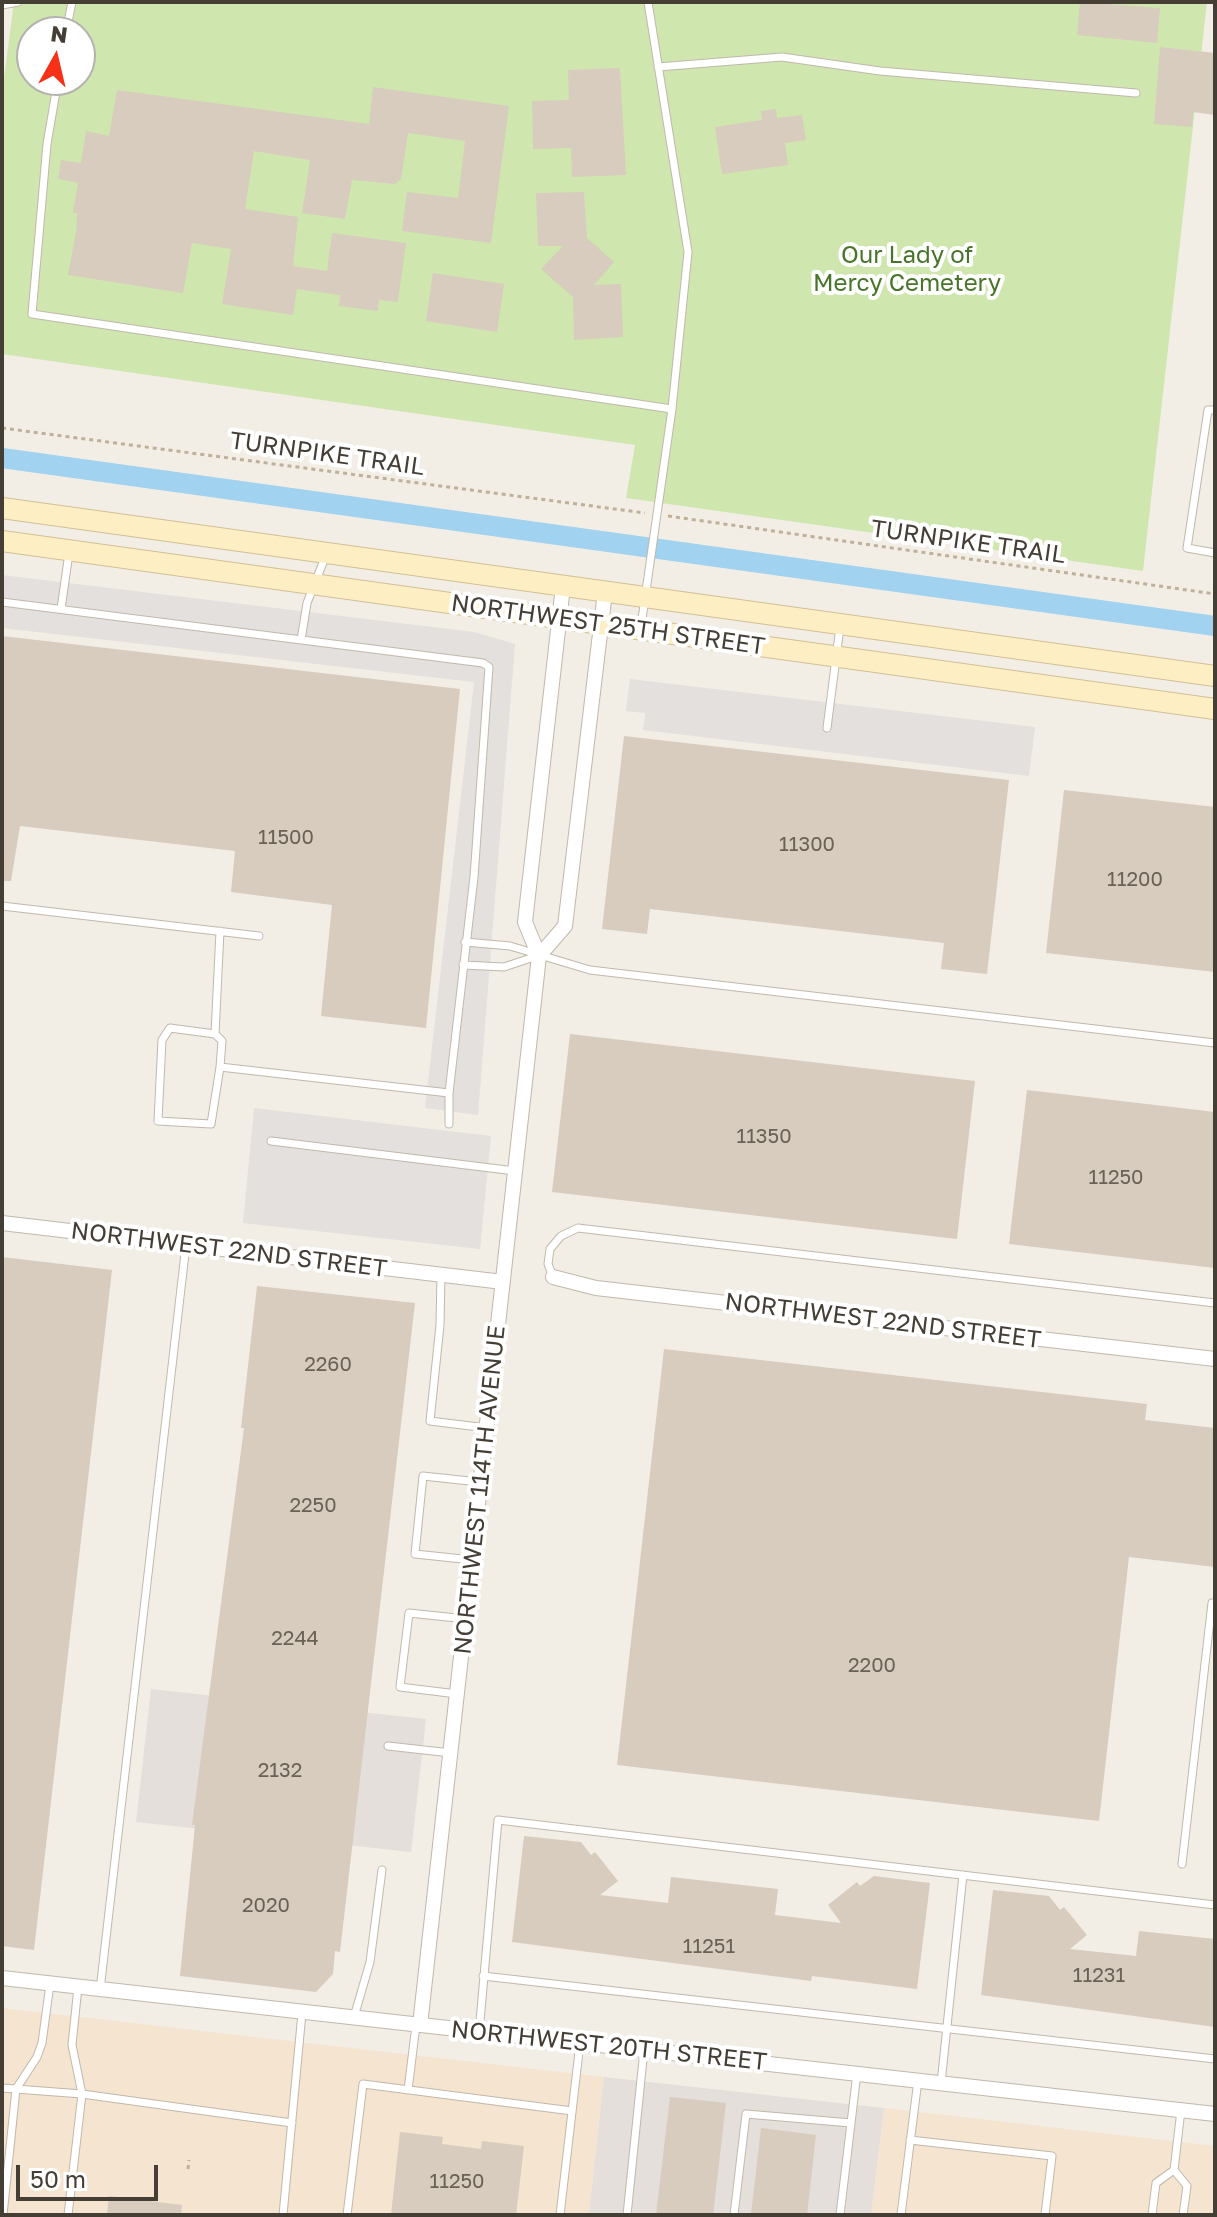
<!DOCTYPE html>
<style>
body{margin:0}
#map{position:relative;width:1217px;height:2217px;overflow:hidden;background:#f2eee5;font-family:"Golos Text",sans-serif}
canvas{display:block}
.frame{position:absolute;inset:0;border:4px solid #453e35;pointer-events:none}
.north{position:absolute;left:16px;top:16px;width:80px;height:80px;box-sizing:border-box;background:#fff;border:2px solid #b5b2ae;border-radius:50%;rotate:8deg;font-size:22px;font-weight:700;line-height:32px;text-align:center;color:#453e35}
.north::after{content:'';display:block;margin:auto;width:28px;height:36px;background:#f73117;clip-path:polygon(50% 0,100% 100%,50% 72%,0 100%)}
.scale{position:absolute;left:16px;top:2165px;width:142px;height:36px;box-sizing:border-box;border:4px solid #453e35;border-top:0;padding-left:10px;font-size:24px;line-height:28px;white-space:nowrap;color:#453e35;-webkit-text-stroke:6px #fff;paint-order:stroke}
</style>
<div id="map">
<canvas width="1217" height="2217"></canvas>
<div class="frame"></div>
<div class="north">N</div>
<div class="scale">50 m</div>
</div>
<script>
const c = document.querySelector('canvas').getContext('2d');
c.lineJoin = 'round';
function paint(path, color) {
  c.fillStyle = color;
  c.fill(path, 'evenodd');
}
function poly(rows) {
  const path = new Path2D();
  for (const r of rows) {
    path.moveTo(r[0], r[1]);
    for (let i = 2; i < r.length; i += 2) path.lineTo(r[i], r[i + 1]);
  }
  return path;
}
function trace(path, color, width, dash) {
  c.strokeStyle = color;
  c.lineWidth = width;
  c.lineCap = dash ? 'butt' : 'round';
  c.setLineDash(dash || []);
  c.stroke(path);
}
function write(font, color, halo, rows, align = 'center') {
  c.font = font + ' "Golos Text",sans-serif';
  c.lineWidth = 8;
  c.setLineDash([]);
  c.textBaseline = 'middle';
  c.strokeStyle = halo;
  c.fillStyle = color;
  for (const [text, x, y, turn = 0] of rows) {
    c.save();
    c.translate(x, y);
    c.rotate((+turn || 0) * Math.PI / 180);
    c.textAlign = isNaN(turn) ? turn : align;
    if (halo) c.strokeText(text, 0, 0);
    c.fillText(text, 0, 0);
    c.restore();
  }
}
const commercial = poly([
 [2,2008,604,2077,589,2215,2,2215],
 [884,2108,1215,2146,1215,2215,871,2215]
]);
const industrial = poly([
 [151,1689,426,1719,411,1852,136,1822],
 [604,2077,884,2108,871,2215,589,2215]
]);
const green = poly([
 [14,2,1207,2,1143,571,626,498,635,445,2,354,2,93],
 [32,32,80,32,80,80,32,80]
]);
const parking = poly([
 [2,575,474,632,515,644,478,1115,425,1108,474,682,2,628],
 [630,679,1035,727,1029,776,643,730,645,713,626,711],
 [254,1108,491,1136,480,1249,243,1223]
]);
const canal = poly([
 [2,458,1215,626]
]);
const building = poly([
 [1080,2,1160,8,1157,43,1077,35],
 [1160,47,1215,53,1215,115,1193,112,1192,127,1154,124],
 [620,68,626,175,572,177,571,148,533,149,532,101,569,100,568,70],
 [373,87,509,106,491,243,402,231,407,192,458,198,465,141,408,133,401,179,395,184,352,180,345,219,302,213,310,160,254,151,245,209,298,217,293,266,327,271,332,233,406,243,398,302,379,300,378,311,339,306,340,295,297,289,293,315,222,304,231,249,192,243,183,293,68,275,76,232,77,213,73,213,78,183,58,179,61,160,81,163,86,131,109,136,117,90,369,124],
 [776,109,777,118,802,115,806,140,785,143,788,165,722,174,715,127,762,120,761,111],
 [584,192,587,238,614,262,594,285,621,284,623,337,574,340,573,297,541,269,563,246,538,246,536,193],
 [433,273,504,284,497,332,426,321],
 [2,636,460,689,426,1028,321,1016,332,905,231,892,235,851,20,826,11,881,2,881],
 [624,736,1009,780,987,974,941,969,944,943,650,909,647,934,602,929],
 [1064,790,1215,807,1215,972,1046,953],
 [570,1034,975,1081,957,1239,552,1192],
 [1027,1090,1215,1112,1215,1268,1009,1244],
 [2,1257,112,1270,34,1950,2,1946],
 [257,1286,415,1303,340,1952,335,1951,333,1974,316,1992,180,1976,195,1825,192,1825,244,1428,241,1428],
 [664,1349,1147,1404,1145,1420,1215,1428,1215,1567,1129,1557,1099,1821,617,1765],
 [524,1836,581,1842,591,1855,595,1852,618,1881,600,1895,668,1903,671,1877,778,1889,775,1915,841,1923,828,1905,857,1882,860,1886,874,1876,930,1883,917,1989,812,1976,811,1981,512,1942],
 [993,1890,1049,1896,1060,1910,1064,1907,1087,1935,1070,1949,1136,1956,1139,1931,1215,1939,1215,2027,981,1995],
 [670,2097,726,2103,713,2215,656,2215],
 [761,2128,816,2135,807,2215,751,2215],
 [400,2132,443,2137,442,2144,481,2149,482,2141,524,2146,516,2215,391,2215],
 [109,2196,182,2205,181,2215,107,2215]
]);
const path = poly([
 [2,428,645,513],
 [668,516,1215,594],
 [188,2169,189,2160]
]);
const lane = poly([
 [2,5,18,2],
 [66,32,72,2],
 [658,67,782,57,880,71,1136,93],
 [58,80,47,144,32,314,672,409],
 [1215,410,1208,410,1187,548,1215,553],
 [2,602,483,663,489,667,474,877,449,1093,449,1124],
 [61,609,69,553],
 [641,626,672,409,688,252,648,2],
 [301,640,307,603,326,555],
 [827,728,840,627],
 [2,906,259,936],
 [220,931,215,1034,170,1028,162,1040,158,1121,211,1124,220,1067,449,1093],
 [465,942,510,946,590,970,1215,1043],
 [463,965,504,967,537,956],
 [215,1034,222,1041,220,1067],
 [271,1141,515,1171],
 [441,1275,440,1325,430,1421,487,1428],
 [553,1277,548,1264,550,1249,561,1236,578,1228,1215,1303],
 [472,1560,415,1554,423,1476,479,1482],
 [457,1694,400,1687,409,1613,466,1619],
 [388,1746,451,1753],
 [1182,1864,1212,1603,1215,1603],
 [483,1976,1215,2059],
 [100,1990,186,1245],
 [354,2017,370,1962,382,1870],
 [479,2032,498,1820,1215,1905],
 [941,2083,963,1875],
 [2,2088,82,2094,292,2123],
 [408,2090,416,2025],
 [1181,2110,1174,2170,1187,2186,1183,2215],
 [910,2140,1052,2156,1045,2215],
 [3,2215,16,2089,37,2057,42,2043,50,1984],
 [68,2215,82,2094,72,2045,78,1987],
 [283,2215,302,2013],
 [347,2215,363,2084,572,2111],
 [560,2215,580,2043],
 [627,2215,644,2050],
 [734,2215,746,2114,851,2123],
 [840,2215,857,2073],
 [901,2215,918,2080],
 [1152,2215,1156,2183,1174,2170]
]);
const street = poly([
 [539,956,565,926,605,592],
 [2,1223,503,1282],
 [553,1277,596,1288,1215,1359],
 [2,1978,1215,2114],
 [420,2025,539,956,525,922,563,586]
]);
const secondary = poly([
 [2,508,1215,676],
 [2,541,1215,709]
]);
const numberNames = [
 ["11500",286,838],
 ["11300",807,845],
 ["11200",1135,880],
 ["11350",764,1137],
 ["11250",1116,1178],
 ["2260",328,1365],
 ["2250",313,1506],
 ["2244",295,1639],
 ["2200",872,1666],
 ["2132",280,1771],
 ["2020",266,1906],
 ["11251",709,1947],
 ["11231",1099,1976],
 ["11250",457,2182]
];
const parkNames = [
 ["Our Lady of",907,255],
 ["Mercy Cemetery",907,283]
];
const streetNames = [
 ["TURNPIKE TRAIL",327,454,8],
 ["TURNPIKE TRAIL",968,542,8],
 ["NORTHWEST 25TH STREET",608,625,8],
 ["NORTHWEST 22ND STREET",229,1250,7],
 ["NORTHWEST 22ND STREET",883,1321,7],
 ["NORTHWEST 114TH AVENUE",480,1490,-84],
 ["NORTHWEST 20TH STREET",609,2046,6]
];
paint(commercial, '#f4e4d0');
paint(industrial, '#e4dfda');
paint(green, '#cfe7ae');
paint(parking, '#e3e0dd');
trace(canal, '#a1d2ef', 20);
paint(building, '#d7ccbd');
trace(lane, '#c1b8ab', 9);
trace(street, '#c1b8ab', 16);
trace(secondary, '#d2c095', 22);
trace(path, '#bfb099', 3, [4, 4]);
trace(lane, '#fff', 7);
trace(street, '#fff', 14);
trace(secondary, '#feeec3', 20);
write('20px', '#6a6257', null, numberNames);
write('24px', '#487529', '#fff', parkNames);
write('24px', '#453e35', '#fff', streetNames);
</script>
